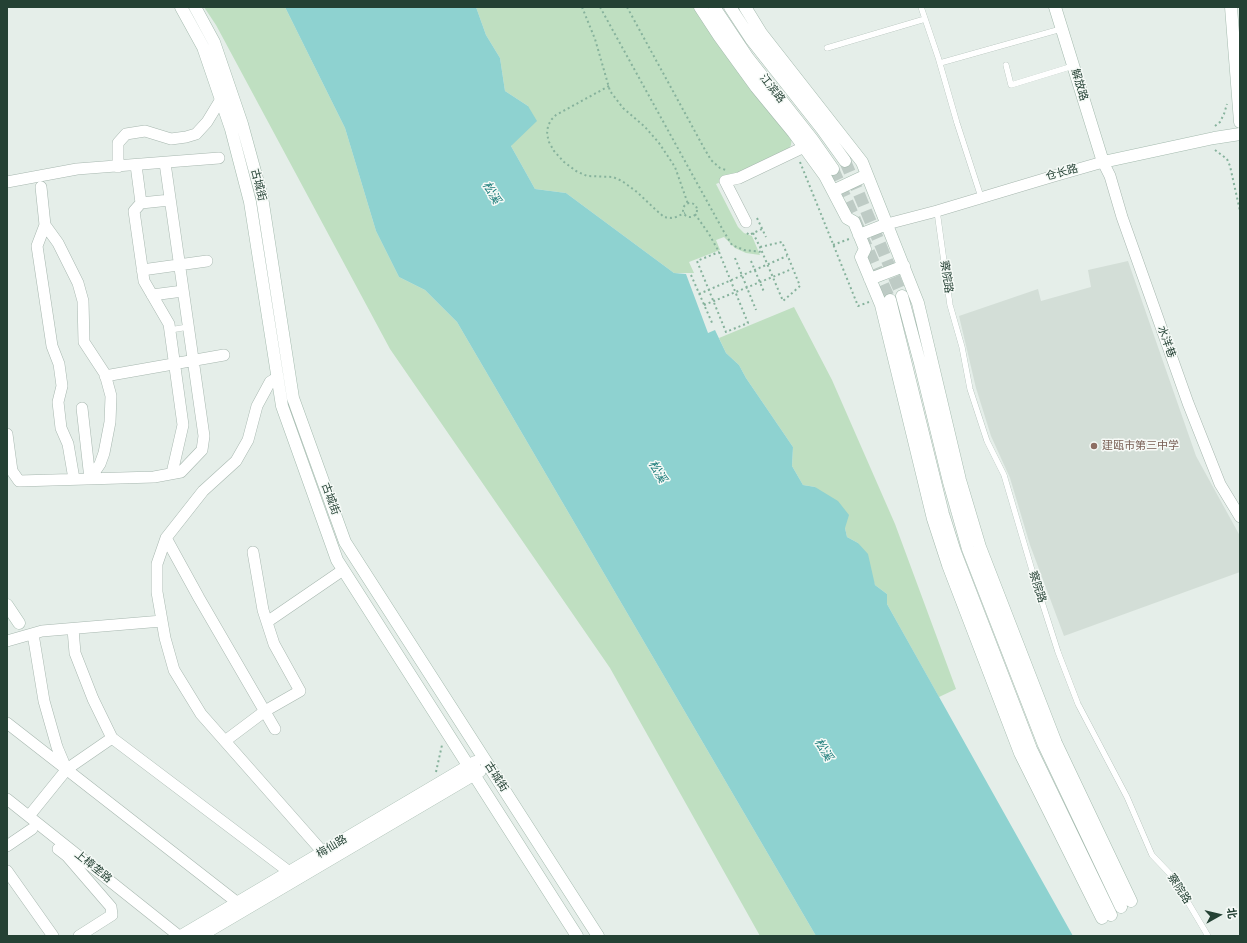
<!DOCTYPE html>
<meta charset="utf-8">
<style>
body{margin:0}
#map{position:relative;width:1247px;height:943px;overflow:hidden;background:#e5eee9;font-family:"DejaVu Sans","Noto Sans SC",sans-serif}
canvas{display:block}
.frame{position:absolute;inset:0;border:8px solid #244134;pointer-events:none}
.north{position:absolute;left:1199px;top:895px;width:40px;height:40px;-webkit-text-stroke:3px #f6faf7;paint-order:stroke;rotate:82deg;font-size:11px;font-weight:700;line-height:16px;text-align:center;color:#244134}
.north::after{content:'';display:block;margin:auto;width:14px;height:18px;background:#244134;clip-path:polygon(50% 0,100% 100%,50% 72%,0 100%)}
</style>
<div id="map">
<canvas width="1247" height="943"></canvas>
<div class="frame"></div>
<div class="north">北</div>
</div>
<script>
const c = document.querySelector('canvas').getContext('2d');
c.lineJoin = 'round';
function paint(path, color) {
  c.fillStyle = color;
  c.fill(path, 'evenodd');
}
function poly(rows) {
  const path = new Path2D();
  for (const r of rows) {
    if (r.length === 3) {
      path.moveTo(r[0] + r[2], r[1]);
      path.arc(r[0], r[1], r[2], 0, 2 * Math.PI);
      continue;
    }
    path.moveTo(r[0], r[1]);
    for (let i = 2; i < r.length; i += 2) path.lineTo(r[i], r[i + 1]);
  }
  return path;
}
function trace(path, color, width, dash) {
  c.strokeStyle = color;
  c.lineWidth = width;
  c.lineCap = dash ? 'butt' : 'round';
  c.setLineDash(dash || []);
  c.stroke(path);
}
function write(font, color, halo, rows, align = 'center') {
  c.font = font + ' "DejaVu Sans","Noto Sans SC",sans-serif';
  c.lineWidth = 3;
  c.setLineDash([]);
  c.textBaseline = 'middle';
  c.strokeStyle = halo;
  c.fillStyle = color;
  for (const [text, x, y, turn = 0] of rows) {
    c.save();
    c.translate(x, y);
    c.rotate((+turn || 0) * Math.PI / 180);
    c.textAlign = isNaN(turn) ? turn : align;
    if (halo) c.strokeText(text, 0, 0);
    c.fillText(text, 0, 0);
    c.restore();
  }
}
const built = poly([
 [1128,261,1196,456,1240,536,1240,572,1064,636,1030,545,1010,478,991,436,976,388,959,316,1038,289,1041,301,1091,287,1088,270]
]);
const green = poly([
 [204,7,285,7,345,128,376,231,399,277,425,290,457,322,816,936,760,936,610,668,390,349,216,25],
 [476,7,697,7,792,136,791,145,786,153,716,184,738,227,744,233,752,236,760,255,746,253,735,248,724,237,716,240,720,250,689,262,694,273,674,273,566,193,535,189,511,146,528,106,505,91,500,58,486,35],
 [794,307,832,380,895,524,956,689,939,697,887,604,887,594,875,585,858,543,847,537,845,528,815,487,803,485,792,466,793,447,746,378,739,365,726,353,719,338]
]);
const water = poly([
 [285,7,476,7,486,35,500,58,505,91,528,106,537,121,511,146,535,189,566,193,674,273,686,274,708,333,715,330,726,353,739,365,746,378,793,447,792,466,803,485,815,487,838,501,849,515,845,528,847,537,858,543,868,554,875,585,887,594,887,604,1073,936,816,936,457,322,425,290,399,277,376,231,345,128]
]);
const secondaryTunnel = poly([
 [845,161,902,296],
 [833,169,890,300]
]);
const path = poly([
 [582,7,595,39,610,91,623,108,645,127,659,143,675,167,688,204],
 [600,7,724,232,732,245,744,250,762,252],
 [627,7,704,148,711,160,720,168,726,170],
 [609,86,556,115,551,120,548,126,547,134,549,142,554,151,564,162,576,171,587,176,613,177,622,181,637,192,656,210,664,217,671,218,676,217,685,213],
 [1215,126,1220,122,1224,114,1227,104],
 [1215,150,1227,159,1230,166,1240,211],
 [800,162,858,306,869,302],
 [690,210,7],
 [695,214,709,234,719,252],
 [757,218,766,237],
 [747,233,749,235,762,229],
 [753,233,760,247,783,301,800,286,782,242,760,247],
 [833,245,849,239],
 [719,252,748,323,726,332,697,261,719,252],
 [735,258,756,310],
 [751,261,764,292],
 [691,275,713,325],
 [699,294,787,256],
 [704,305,792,269],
 [436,772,442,745]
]);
const lane = poly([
 [921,7,938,57,957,123,981,197],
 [827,48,925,19],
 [940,63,1061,29],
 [1006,65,1011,85,1073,66],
 [937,211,950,305,962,347,970,389,987,441,1004,475,1034,577,1058,652,1078,704,1127,797,1152,855,1173,877,1208,936],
 [170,330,188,327]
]);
const street = poly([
 [136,165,141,203,134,211,144,281,169,324,183,425,172,473],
 [118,167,118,143,126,134,145,131,171,139,186,137,196,134,207,122,221,99],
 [7,182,77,169,219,158],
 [41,187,45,225,37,246,52,346,59,364,62,386,58,402,61,428,68,444,74,479],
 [141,203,170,200],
 [746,222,725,181,739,178,804,147],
 [887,224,937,211,1054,176,1103,162,1110,176,1122,217,1188,403,1220,484,1240,517],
 [45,225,58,243,78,283,83,301,84,342,105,374,111,396,110,422,104,453,100,464,90,479],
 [142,270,207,261],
 [152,295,183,291],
 [105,376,224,355],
 [278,377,270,382,257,406,248,440,236,461,203,491,166,538,157,564,157,592,165,638,174,670,201,714,328,858],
 [82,408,90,479],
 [7,434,12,471,19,481,154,477,181,472,202,450,204,436,165,163],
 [166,538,199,598,275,729],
 [267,622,343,570],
 [73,629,75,653,93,699,112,738,296,877],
 [33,634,44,701,57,747,65,766],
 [7,641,42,631,162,621],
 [7,723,243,907],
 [225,741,265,711,300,691,274,644,263,610,253,552],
 [7,799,179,936],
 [29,816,67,769,112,738],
 [7,846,32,829],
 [58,849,67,856,111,907,112,915,79,936],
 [7,871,53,936]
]);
const secondary = poly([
 [181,7,203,47,231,129,250,202,282,406,337,560,577,936],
 [195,7,214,42,242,124,262,197,293,398,345,542,598,936],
 [700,7,719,36,756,87,793,132,825,176,847,218,854,222,865,249,861,257,881,305,933,519,948,565,1020,753,1102,918],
 [714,7,748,58,812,139,833,169],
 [730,7,751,39,822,129,845,161],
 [745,7,761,33,862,162,918,303,960,480,980,547,1056,743,1131,901],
 [1055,7,1103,162,1214,138,1240,134],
 [1231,7,1240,122],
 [833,191,867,175],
 [859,235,887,224],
 [870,279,904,266],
 [902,296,920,363,949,482,968,549,1044,745,1121,907],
 [890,300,943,514,955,552,1031,749,1111,915],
 [7,605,19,623],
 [181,936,475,762],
 [200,936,480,771]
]);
const markers = [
 [1094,446,4,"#8d6e63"]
];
const streetNames = [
 ["解放路",1079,85,73],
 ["江滨路",772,89,52],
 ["仓长路",1062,173,-15],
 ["古城街",258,185,76],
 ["察院路",946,277,82],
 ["水洋巷",1166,342,70],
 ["古城街",330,499,70],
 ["察院路",1037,587,72],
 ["古城街",496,777,57],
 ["梅仙路",332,847,-31],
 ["上樟垄路",93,867,39],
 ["察院路",1179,889,57]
];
const educationNames = [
 ["建瓯市第三中学",1102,446]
];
const waterNames = [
 ["松溪",491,193,59],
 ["松溪",657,472,59],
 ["松溪",823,750,59]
];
paint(built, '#d3ded7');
paint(green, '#bfdfc1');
paint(water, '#8ed2d0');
trace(secondaryTunnel, '#becbc5', 12, [12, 6]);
trace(lane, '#a7b7af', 6);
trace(street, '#a7b7af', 12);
trace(secondary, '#a4baae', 13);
trace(path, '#86b29c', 2, [2, 3]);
trace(lane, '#fff', 5.5);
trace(street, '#fff', 11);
trace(secondary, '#fff', 12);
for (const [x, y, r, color] of markers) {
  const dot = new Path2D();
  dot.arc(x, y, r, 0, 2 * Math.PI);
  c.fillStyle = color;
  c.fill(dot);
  trace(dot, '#f6faf7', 1.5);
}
write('11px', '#244134', '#f6faf7', streetNames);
write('11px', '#785e54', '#f6faf7', educationNames, 'left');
write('italic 12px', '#1d7d7b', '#f6faf7', waterNames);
</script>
